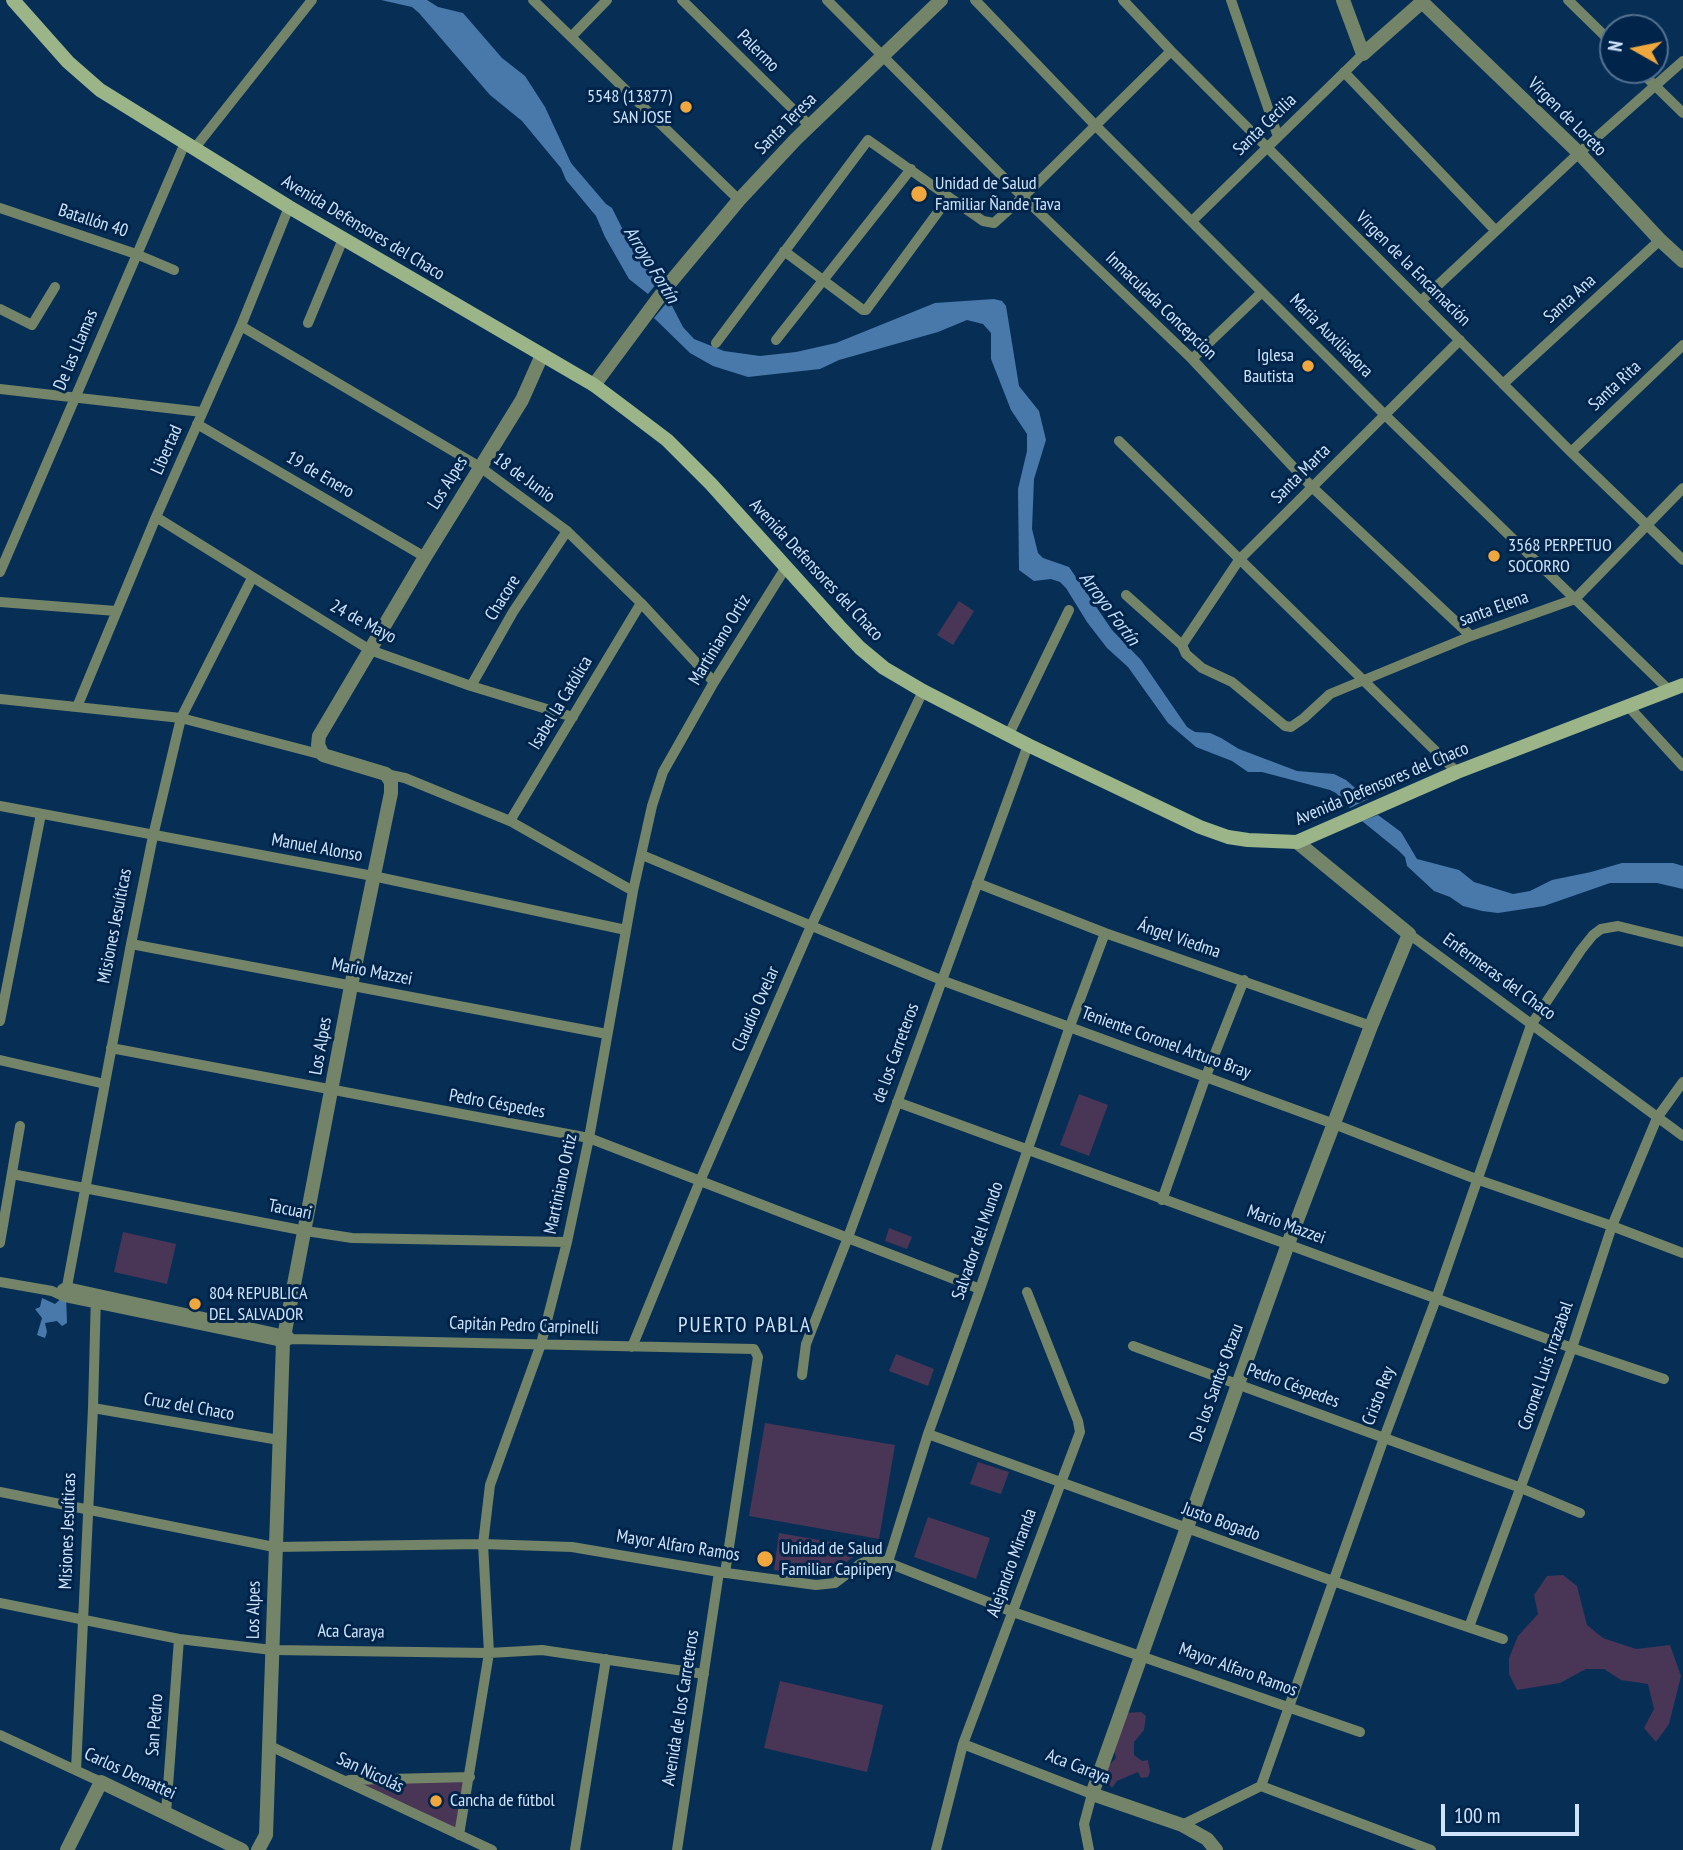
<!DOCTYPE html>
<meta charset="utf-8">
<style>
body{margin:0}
#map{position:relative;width:1683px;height:1850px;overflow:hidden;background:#072f55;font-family:"PT Sans Narrow",sans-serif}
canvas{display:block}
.north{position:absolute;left:1599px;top:14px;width:70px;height:70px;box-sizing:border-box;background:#00244a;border:2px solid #537191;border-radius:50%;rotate:279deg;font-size:19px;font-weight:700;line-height:28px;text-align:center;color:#cfe4fc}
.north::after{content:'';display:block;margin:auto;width:24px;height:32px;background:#efa73e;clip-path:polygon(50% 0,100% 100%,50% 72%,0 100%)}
.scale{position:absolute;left:1441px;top:1804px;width:138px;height:32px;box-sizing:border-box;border:4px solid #cfe4fc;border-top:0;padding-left:9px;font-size:21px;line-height:24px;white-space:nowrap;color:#cfe4fc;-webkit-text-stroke:5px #00244a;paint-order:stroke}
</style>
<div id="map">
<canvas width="1683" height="1850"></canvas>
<div class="north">N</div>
<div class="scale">100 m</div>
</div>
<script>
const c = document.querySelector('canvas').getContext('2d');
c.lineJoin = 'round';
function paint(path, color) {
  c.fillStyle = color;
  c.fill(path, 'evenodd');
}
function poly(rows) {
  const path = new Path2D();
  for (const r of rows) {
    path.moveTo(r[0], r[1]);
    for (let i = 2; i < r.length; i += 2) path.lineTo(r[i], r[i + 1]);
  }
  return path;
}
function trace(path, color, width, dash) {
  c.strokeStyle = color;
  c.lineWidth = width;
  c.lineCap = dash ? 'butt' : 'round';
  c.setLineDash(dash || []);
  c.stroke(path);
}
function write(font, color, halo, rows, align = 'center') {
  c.font = font + ' "PT Sans Narrow",sans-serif';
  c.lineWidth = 6;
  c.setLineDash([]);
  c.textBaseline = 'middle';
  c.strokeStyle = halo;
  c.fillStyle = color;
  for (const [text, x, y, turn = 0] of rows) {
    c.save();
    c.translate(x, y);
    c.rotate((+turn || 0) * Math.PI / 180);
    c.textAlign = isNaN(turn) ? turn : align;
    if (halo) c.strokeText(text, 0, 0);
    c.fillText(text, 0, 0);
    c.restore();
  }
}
const green = poly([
 [959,601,974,611,953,645,937,635],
 [1079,1094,1108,1105,1089,1156,1060,1145],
 [889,1228,912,1237,907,1249,885,1241],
 [123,1232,176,1244,167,1284,114,1272],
 [896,1354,934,1369,928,1386,889,1371],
 [765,1423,895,1445,879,1539,749,1516],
 [978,1462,1009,1472,1001,1494,970,1484],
 [928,1517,990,1538,976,1579,914,1557],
 [779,1533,860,1547,861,1551,836,1570,824,1575,774,1570],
 [1563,1575,1577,1586,1587,1625,1603,1638,1636,1649,1670,1645,1681,1676,1669,1724,1656,1742,1644,1728,1654,1709,1648,1684,1621,1680,1604,1669,1586,1669,1560,1683,1517,1690,1509,1674,1509,1658,1518,1636,1538,1614,1534,1595,1547,1576],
 [780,1681,883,1705,867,1772,764,1748],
 [1141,1712,1146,1716,1144,1730,1134,1742,1134,1755,1142,1761,1148,1760,1150,1771,1148,1777,1141,1778,1138,1772,1117,1781,1112,1788,1100,1775,1116,1758,1114,1751,1124,1713],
 [469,1778,458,1832,351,1782]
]);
const water = poly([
 [381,0,427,0,438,7,463,13,502,58,525,76,545,107,571,163,606,204,612,208,622,228,657,283,648,294,629,279,605,237,596,216,566,180,561,168,522,121,490,95,419,13,412,7],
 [994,299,1002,301,1006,306,1019,386,1039,411,1046,440,1034,479,1032,529,1038,553,1043,558,1069,567,1112,630,1141,660,1187,727,1195,732,1210,733,1221,738,1239,749,1297,771,1334,774,1346,780,1368,799,1350,808,1336,793,1330,790,1262,772,1248,772,1232,761,1196,747,1168,723,1128,667,1107,648,1087,622,1066,588,1060,582,1051,579,1034,581,1019,570,1018,489,1027,451,1027,434,1011,410,991,359,991,333,983,324,967,320,938,332,839,360,820,369,748,377,713,366,690,353,654,318,669,300,683,327,694,339,724,351,760,356,796,352,836,343,935,303],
 [1378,815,1401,832,1417,859,1459,870,1474,882,1513,894,1530,891,1552,880,1591,872,1622,863,1673,863,1683,866,1683,889,1657,883,1610,883,1544,906,1498,913,1482,911,1463,906,1450,897,1434,891,1407,866,1405,857,1399,851,1362,821],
 [66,1294,67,1323,62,1326,57,1321,45,1323,47,1332,45,1338,37,1335,42,1318,35,1309,40,1307,42,1298,55,1304]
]);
const minor = poly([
 [533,0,739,200],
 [682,0,810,126],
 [827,0,1023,197,1192,359,1312,487,1471,636],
 [975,0,1095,125,1385,415,1669,690],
 [1123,0,1171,51,1571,452,1683,560],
 [1231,0,1278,137],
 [1568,0,1613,44],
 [571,37,607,0],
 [1639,70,1683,113],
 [1344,72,1496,231],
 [194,149,312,0],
 [0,208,136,254,174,270],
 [1192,221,1363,54],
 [784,251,863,310,866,310,949,197],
 [1421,301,1579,153,1683,61],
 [0,309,32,325,55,287],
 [308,323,343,239],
 [241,326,480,467,567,531,641,603,714,682],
 [776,340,911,169],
 [716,343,868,140,983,221,994,223,1023,197,1171,51],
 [1192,359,1262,292],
 [1503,384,1660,240],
 [0,389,202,412],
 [197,424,425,557],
 [1119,441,1457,772],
 [1571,452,1683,345],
 [156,517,370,650,471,686,573,717],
 [0,572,185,143],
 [1126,595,1182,645,1186,654,1202,668,1232,682,1285,726,1291,727,1304,718,1330,694,1471,636,1575,599,1683,488],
 [0,602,116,611],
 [1182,645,1239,560,1460,340],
 [471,686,513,612,567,531],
 [0,699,181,718,323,755],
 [1628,706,1683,766],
 [77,707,156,517,241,326,289,207],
 [1009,734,1069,610],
 [386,774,405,778,510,821,633,891],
 [0,806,373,876,626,930],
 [510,821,641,603],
 [642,855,941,980,1334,1124,1476,1179,1612,1226,1683,1253],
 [977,883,1105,933,1371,1026],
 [1409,934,1683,1136],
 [131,944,607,1034],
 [0,1021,41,814],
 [111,1048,589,1138,980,1289],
 [0,1060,105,1084],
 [897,1102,1572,1348,1664,1379],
 [12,1174,306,1231,352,1238,567,1242],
 [1162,1200,1206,1076,1244,980],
 [0,1243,20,1126],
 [0,1282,52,1291,65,1297,283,1342,292,1339,754,1349,758,1357,725,1573],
 [62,1289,66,1287,289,1336],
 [65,1297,131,944,153,836,181,718,252,578],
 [1133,1346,1521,1488,1580,1513],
 [632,1347,700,1181,811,926,923,691],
 [802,1375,806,1344,847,1240,1028,745],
 [93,1408,279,1440],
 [928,1434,1333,1581,1503,1639],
 [0,1492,274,1547,483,1544,572,1547,719,1572,816,1585,835,1583,860,1564,871,1559,881,1560,1013,1612,1360,1732],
 [888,1562,928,1434,980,1289,1070,1026,1105,933],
 [0,1603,179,1639,272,1650,489,1653,542,1650,704,1674],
 [1469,1627,1572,1348,1612,1226,1657,1118,1683,1082],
 [0,1735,101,1782],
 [963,1744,1092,1794,1084,1824,1089,1850],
 [270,1746,492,1850],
 [76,1770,93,1408,96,1294],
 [349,1780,470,1777],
 [1261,1786,1431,1850],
 [166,1813,179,1639],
 [1182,1825,1261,1786,1384,1438,1436,1299,1531,1025,1581,950,1593,935,1601,929,1618,926,1683,942],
 [459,1835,489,1653,483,1544,490,1485,541,1344,567,1242,589,1138,633,891,652,806,663,772,714,682,786,567],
 [575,1850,606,1659],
 [677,1850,719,1572],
 [936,1850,963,1744,1080,1432,1078,1421,1027,1292]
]);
const tertiary = poly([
 [1343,0,1363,54,1422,2,1579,153,1660,240,1683,261],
 [594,385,669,284,739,200,796,139,941,0],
 [67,1850,101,1782,242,1850],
 [258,1850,266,1835,283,1342,351,986,391,793,391,782,386,774,323,755,318,745,319,736,425,557,522,400,542,355],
 [1216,1850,1207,1839,1182,1825,1092,1794,1288,1244,1371,1026,1409,934,1297,842]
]);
const secondary = poly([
 [13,0,68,62,100,90,289,207,594,385,626,409,667,440,711,484,839,626,860,648,884,668,923,691,1028,745,1200,827,1228,837,1248,840,1297,842,1457,772,1683,685]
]);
const markers = [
 [686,107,7,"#efa73e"],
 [919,194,9,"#efa73e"],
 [1308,366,7,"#efa73e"],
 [1494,556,7,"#efa73e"],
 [195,1304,7,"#efa73e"],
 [765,1559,9,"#efa73e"],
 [436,1801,7,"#efa73e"]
];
const streetNames = [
 ["Palermo",758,51,45],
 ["Virgen de Loreto",1567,117,45],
 ["Santa Teresa",786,124,-45],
 ["Santa Cecilia",1265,125,-44],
 ["Batallón 40",93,221,18],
 ["Avenida Defensores del Chaco",363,228,31],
 ["Virgen de la Encarnación",1413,269,45],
 ["Santa Ana",1570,299,-42],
 ["Inmaculada Concepcion",1161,306,44],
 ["Maria Auxiliadora",1331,336,45],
 ["De las Llamas",76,350,-67],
 ["Santa Rita",1615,386,-43],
 ["Libertad",167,450,-66],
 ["Santa Marta",1301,474,-45],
 ["19 de Enero",320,475,30],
 ["18 de Junio",524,478,36],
 ["Los Alpes",448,483,-58],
 ["Avenida Defensores del Chaco",816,570,47],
 ["Chacore",503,598,-58],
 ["santa Elena",1494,609,-20],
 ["24 de Mayo",363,622,28],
 ["Martiniano Ortiz",720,640,-59],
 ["Isabel la Católica",561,703,-59],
 ["Avenida Defensores del Chaco",1382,784,-23],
 ["Manuel Alonso",317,848,10],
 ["Misiones Jesuíticas",115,926,-79],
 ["Ángel Viedma",1179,939,19],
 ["Mario Mazzei",372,972,11],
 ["Enfermeras del Chaco",1499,977,36],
 ["Claudio Ovelar",756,1009,-66],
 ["Teniente Coronel Arturo Bray",1166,1043,20],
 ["Los Alpes",321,1046,-80],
 ["de los Carreteros",896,1053,-70],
 ["Pedro Céspedes",497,1104,10],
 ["Martiniano Ortiz",561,1184,-78],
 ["Tacuari",290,1210,11],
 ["Mario Mazzei",1286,1225,20],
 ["Salvador del Mundo",978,1241,-71],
 ["Capitán Pedro Carpinelli",524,1326,2],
 ["Coronel Luis Irrazabal",1546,1366,-71],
 ["De los Santos Otazu",1217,1383,-70],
 ["Pedro Céspedes",1293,1386,20],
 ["Cristo Rey",1379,1396,-69],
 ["Cruz del Chaco",189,1407,10],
 ["Justo Bogado",1221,1522,20],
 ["Misiones Jesuíticas",68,1531,-88],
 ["Mayor Alfaro Ramos",678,1546,9],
 ["Alejandro Miranda",1012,1563,-70],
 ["Los Alpes",254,1610,-89],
 ["Aca Caraya",351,1632,1],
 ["Mayor Alfaro Ramos",1238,1670,20],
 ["Avenida de los Carreteros",681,1708,-81],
 ["San Pedro",155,1725,-86],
 ["Aca Caraya",1078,1767,21],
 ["San Nicolás",370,1773,25],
 ["Carlos Demattei",130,1774,25]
];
const poiNames = [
 ["5548 (13877)",672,97,"right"],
 ["SAN JOSE",672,118,"right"],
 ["Unidad de Salud",935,184],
 ["Familiar Ñande Tava",935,205],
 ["Iglesa",1294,356,"right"],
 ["Bautista",1294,377,"right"],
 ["3568 PERPETUO",1508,546],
 ["SOCORRO",1508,567],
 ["804 REPUBLICA",209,1294],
 ["DEL SALVADOR",209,1315],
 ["Unidad de Salud",781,1549],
 ["Familiar Capiipery",781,1570],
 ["Cancha de fútbol",450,1801]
];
const waterNames = [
 ["Arroyo Fortín",651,265,58],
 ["Arroyo Fortín",1109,609,53]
];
const quarterNames = [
 ["PUERTO PABLA",745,1326]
];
paint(green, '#493555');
paint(water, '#4978ab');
trace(minor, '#748468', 10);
trace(tertiary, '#748468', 14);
trace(secondary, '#9bb588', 14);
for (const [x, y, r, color] of markers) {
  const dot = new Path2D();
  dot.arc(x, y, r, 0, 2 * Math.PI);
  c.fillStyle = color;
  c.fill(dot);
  trace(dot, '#00244a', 2.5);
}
write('18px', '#cfe4fc', '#00244a', streetNames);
write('18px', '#cfe4fc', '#00244a', poiNames, 'left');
write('italic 19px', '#c6e0fe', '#00244a', waterNames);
c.letterSpacing = '2px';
write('21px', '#cfe4fc', '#00244a', quarterNames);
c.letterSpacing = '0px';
</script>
